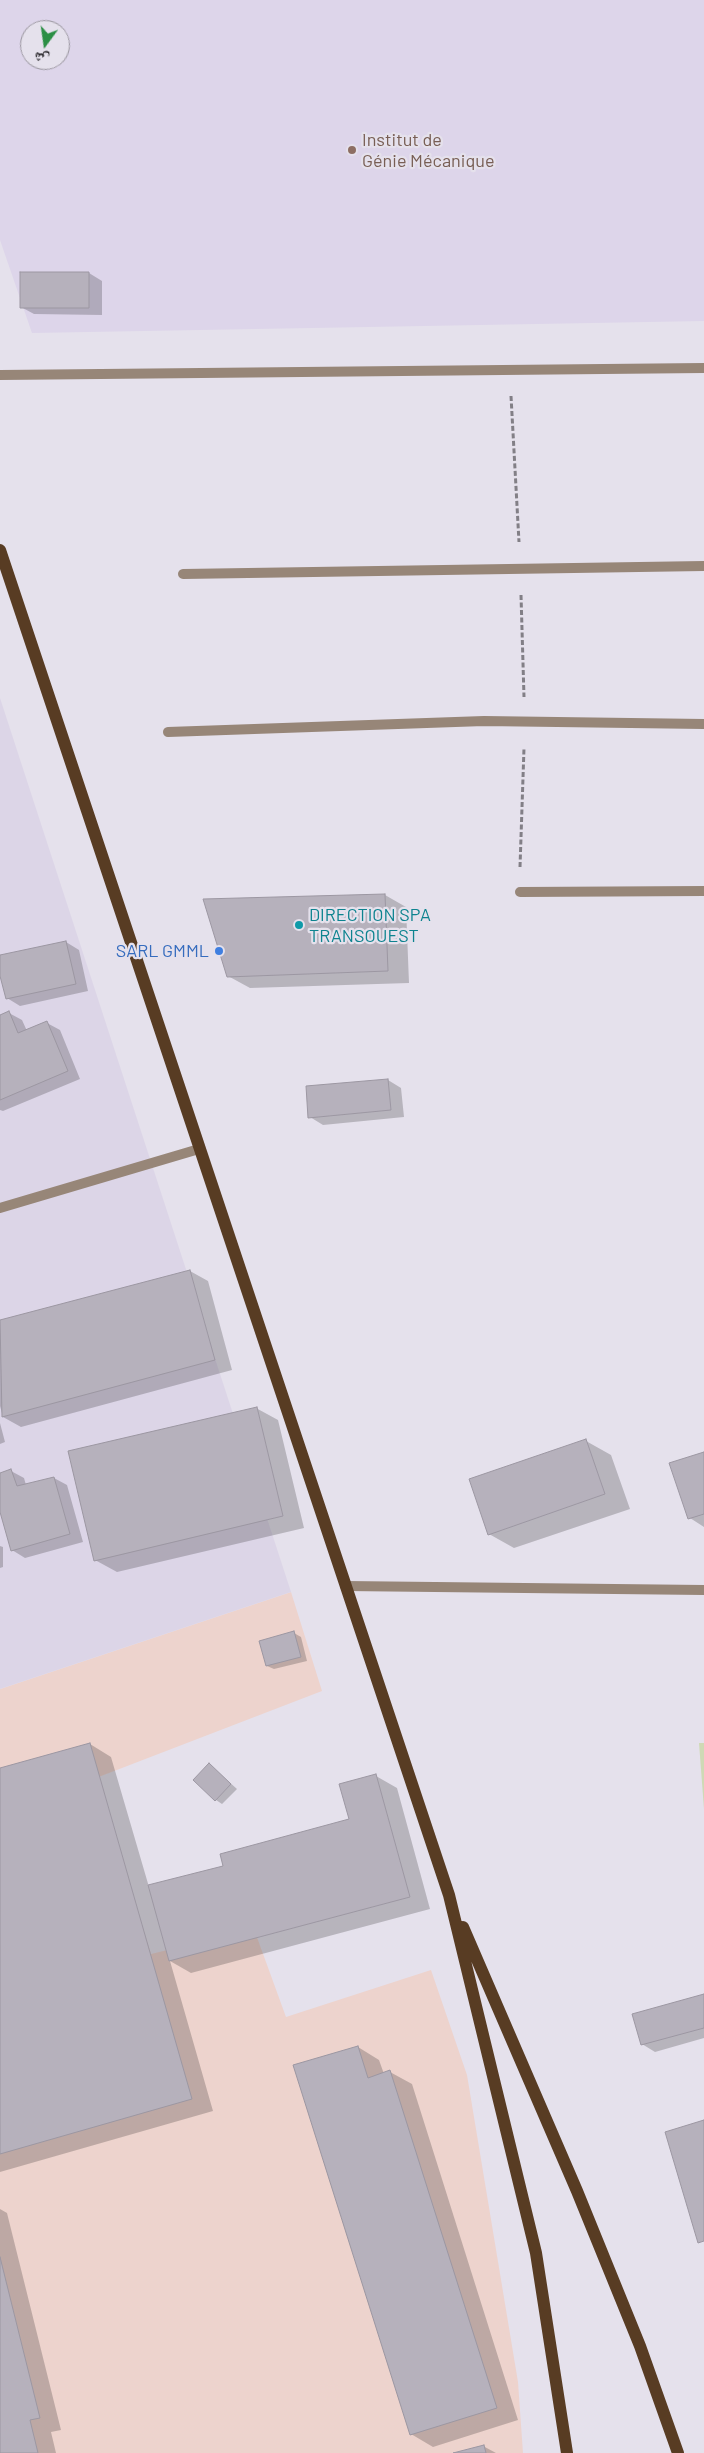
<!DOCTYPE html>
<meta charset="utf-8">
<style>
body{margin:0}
#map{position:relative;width:704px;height:2453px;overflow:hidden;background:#e5e1ec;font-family:Barlow,"Noto Naskh Arabic",sans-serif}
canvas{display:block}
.north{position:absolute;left:20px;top:20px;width:50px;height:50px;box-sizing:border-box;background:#e5e1ec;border:1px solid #99959e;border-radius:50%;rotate:194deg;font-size:14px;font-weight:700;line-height:20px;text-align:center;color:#262428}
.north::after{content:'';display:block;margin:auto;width:18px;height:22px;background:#2b8f45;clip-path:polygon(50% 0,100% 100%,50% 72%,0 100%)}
</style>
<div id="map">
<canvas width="704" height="2453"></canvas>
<div class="north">ش</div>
</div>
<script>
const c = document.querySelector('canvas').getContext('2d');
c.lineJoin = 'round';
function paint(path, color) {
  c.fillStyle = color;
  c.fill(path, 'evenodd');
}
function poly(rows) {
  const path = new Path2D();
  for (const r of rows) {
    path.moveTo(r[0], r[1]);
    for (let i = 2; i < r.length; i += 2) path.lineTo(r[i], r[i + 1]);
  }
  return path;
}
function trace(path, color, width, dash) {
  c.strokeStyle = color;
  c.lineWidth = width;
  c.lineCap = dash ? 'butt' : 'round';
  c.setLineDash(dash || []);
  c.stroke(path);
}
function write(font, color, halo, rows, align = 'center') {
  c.font = font + ' Barlow,sans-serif';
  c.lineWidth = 4.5;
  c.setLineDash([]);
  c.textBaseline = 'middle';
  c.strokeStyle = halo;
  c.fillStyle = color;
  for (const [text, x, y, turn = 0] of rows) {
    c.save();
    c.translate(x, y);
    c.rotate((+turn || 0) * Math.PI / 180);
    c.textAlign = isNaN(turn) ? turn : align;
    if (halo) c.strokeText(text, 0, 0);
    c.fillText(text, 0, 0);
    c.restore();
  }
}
const commercial = poly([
 [291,1592,322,1691,96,1778,151,1954,254,1929,286,2017,431,1970,467,2075,518,2382,523,2453,0,2453,0,1689]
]);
const built = poly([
 [0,698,291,1592,0,1689]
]);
const education = poly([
 [0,0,704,0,704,321,32,333,0,240],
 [30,30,60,30,60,60,30,60]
]);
const green = poly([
 [699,1743,704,1743,704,1809]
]);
const shadow = poly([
 [89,273,102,281,102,315,34,314,21,307],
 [385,895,406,907,409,983,250,988,228,976],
 [66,942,79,950,88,991,20,1006,7,998,0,970,0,956],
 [9,1013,22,1020,27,1031,47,1023,60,1030,80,1079,3,1111,0,1110,0,1016],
 [388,1080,401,1088,404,1117,323,1125,310,1117],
 [190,1271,208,1281,232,1370,21,1427,3,1417,0,1406,0,1322],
 [256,1408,278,1420,304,1528,117,1572,95,1560],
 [0,1423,5,1442,0,1444],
 [586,1441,611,1455,630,1509,514,1548,489,1534],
 [704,1453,704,1527,690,1518],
 [11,1471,24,1478,26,1485,54,1478,67,1485,83,1542,25,1558,12,1550,0,1508,0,1474],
 [0,1546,3,1547,3,1567,0,1568],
 [294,1633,301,1637,307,1661,274,1669,267,1666],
 [90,1744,111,1757,149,1887,225,1866,350,1820,376,1776,397,1788,430,1909,191,1973,170,1961,213,2111,0,2172,0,1770],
 [209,1764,237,1789,222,1804,216,1800],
 [704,1995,704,2038,655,2052,642,2044],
 [358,2047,379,2060,384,2074,390,2072,412,2084,518,2420,433,2447,411,2434],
 [0,2209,7,2213,61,2430,51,2432,56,2453,0,2453],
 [483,2446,496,2453,458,2453]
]);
const building = poly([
 [20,272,89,272,89,308,20,308,20,272],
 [385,894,388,971,227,977,203,899,385,894],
 [66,941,76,984,6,999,0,976,0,955,66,941],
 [9,1011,18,1033,47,1021,68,1071,0,1100,0,1015,9,1011],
 [388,1079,391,1110,308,1118,306,1086,388,1079],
 [190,1270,215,1360,2,1417,0,1320,190,1270],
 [257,1407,283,1516,94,1561,68,1451,257,1407],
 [586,1439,605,1494,488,1535,469,1479,586,1439],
 [704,1452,704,1514,688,1519,669,1463,704,1452],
 [11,1469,17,1486,54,1477,70,1534,11,1551,0,1512,0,1473,11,1469],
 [294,1631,301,1657,266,1666,259,1641,294,1631],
 [90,1743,192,2099,0,2154,0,1768,90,1743],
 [209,1763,231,1784,215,1801,193,1780,209,1763],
 [376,1774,410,1897,169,1961,148,1885,223,1866,220,1854,349,1819,339,1784,376,1774],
 [704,1994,704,2028,641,2045,632,2014,704,1994],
 [358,2046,368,2078,390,2070,497,2408,410,2435,293,2065,358,2046],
 [704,2120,704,2241,698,2243,665,2132,704,2120],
 [0,2257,40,2418,30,2420,38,2453,0,2453,0,2257],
 [484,2445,486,2453,453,2453,484,2445]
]);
const path = poly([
 [511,396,519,542],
 [521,595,524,697],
 [520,867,524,748]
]);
const lane = poly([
 [0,1208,199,1149]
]);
const street = poly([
 [0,375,704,368],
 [183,574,704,566],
 [168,732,484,721,704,724],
 [520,892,704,891],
 [345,1586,704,1590]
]);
const primary = poly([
 [0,550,449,1895,536,2253,567,2453],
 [463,1927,577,2191,640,2346,678,2453]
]);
const markers = [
 [352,150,5,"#8d6e63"],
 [299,925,5,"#0f9aa8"],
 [219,951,5,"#3f7fe0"]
];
const educationNames = [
 ["Institut de",362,140],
 ["Génie Mécanique",362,161]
];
const cultureNames = [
 ["DIRECTION SPA",309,915],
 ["TRANSOUEST",309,936]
];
const shopNames = [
 ["SARL GMML",209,951]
];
paint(commercial, '#edd3cd');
paint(built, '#dcd5e7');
paint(education, '#ddd5ea');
paint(green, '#cfd9b5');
paint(shadow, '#0003');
paint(building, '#b6b1bc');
trace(building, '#9c97a2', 1);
trace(path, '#827f86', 3, [5, 2.5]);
trace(lane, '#978678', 10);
trace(street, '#978678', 10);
trace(primary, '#583c23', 12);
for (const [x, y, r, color] of markers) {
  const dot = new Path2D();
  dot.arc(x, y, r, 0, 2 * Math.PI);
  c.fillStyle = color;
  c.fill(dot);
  trace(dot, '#e5e1ec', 2);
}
write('18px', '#785e54', '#e5e1ec', educationNames, 'left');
write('18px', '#0d838f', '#e5e1ec', cultureNames, 'left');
write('18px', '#366cbe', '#e5e1ec', shopNames, 'right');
</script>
